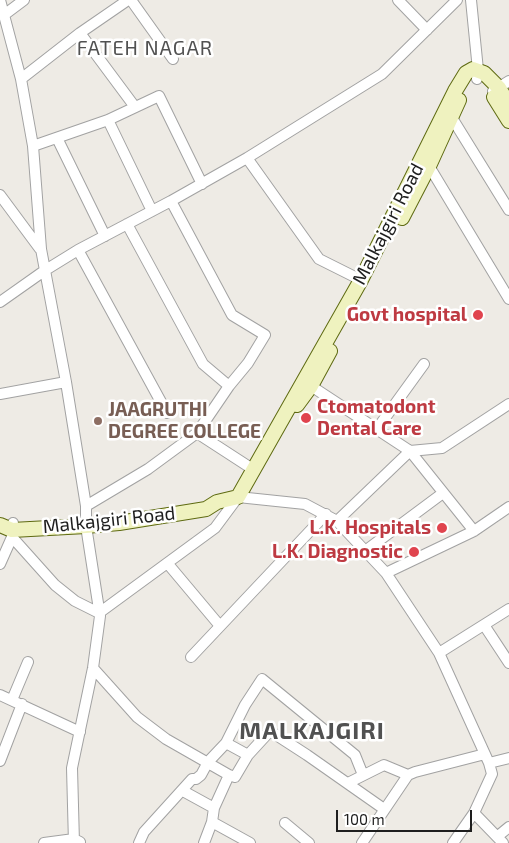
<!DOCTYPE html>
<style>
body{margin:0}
#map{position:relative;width:509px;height:843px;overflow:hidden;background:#eeebe5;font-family:"Exo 2",sans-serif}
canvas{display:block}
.scale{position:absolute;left:336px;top:810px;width:136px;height:22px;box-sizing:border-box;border:2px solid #1e1e1e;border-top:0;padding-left:6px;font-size:15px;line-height:18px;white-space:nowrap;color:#1e1e1e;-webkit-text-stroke:4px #fff;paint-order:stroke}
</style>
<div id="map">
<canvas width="509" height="843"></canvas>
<div class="scale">100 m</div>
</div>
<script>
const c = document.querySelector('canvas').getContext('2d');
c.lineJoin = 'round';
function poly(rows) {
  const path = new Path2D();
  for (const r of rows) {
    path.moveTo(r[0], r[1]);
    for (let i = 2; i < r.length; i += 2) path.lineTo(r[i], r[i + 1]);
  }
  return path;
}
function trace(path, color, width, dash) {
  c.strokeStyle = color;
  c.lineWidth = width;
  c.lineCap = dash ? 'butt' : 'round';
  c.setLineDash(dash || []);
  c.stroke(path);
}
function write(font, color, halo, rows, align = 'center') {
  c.font = font + ' "Exo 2",sans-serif';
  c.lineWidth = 5;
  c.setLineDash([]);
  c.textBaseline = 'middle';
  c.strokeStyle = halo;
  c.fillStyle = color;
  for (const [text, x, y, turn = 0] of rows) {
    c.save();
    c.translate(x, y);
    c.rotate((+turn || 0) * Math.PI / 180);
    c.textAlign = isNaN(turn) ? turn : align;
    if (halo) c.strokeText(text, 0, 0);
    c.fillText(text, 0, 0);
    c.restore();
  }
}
const street = poly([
 [0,0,21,79,33,146,41,249,66,382,86,506,86,517],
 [131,0,173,59],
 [398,0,427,30],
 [471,0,478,70,477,79],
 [4,15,24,0],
 [80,33,135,107],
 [21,79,80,33,128,0],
 [493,91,509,81],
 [452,118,509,210],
 [108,120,152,211],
 [57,138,105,236],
 [33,146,108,120,159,96,202,184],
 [247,158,319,259,361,280],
 [429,166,509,299],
 [0,195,40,249],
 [127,224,203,364,229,386],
 [78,250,167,413],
 [0,302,44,271,78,250,171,201,247,158,382,74,457,0],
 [311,386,410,451,474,531],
 [0,394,66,382],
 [377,429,424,364],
 [197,433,254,470],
 [86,506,148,469,197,433,229,386,248,363,265,335,232,315,171,201],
 [337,521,410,451,442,448,509,404],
 [12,537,55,585,75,601,99,613,215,528,238,497,305,504,337,521,386,573,439,653,489,763,492,774,474,813,453,843],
 [365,551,443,493],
 [0,564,12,537,13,523],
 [168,564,220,626],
 [386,573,474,531,509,507],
 [484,625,509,663],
 [439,653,509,609],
 [191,657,326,514],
 [93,668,137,717,166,739,229,775],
 [0,695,80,732],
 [12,700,28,662],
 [226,743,248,755],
 [0,761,22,704],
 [489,763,509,758],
 [348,783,384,765,408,775,415,772,485,754],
 [183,791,214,808],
 [474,813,503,843],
 [212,822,250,843],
 [285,823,309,843],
 [498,836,509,827],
 [44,843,74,839,80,842],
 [74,843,72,768,93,668,100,616,86,526],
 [139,843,144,832,192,779,196,779,201,775,208,762,226,743,245,705,262,679,355,755,363,775],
 [204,843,212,822,214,808,229,775,235,777,248,755,270,731,307,755,384,809],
 [362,843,408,775]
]);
const secondary = poly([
 [494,97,509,121],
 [402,218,429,166,459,100],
 [297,405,311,386,330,351],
 [0,525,12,530,86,526,119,523,206,509,217,502,238,497,361,280,455,91,466,73,473,69,484,73,499,88,509,104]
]);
const markers = [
 [478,315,6,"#e0444e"],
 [306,418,6,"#e0444e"],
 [98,421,5,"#8d6e63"],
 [442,528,6,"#e0444e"],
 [414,552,6,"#e0444e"]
];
const streetNames = [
 ["Malkajgiri Road",388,224,-63],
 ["Malkajgiri Road",109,520,-6]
];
const healthNames = [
 ["Govt hospital",467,315],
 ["Ctomatodont",317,407,"left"],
 ["Dental Care",317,429,"left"],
 ["L.K. Hospitals",431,528],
 ["L.K. Diagnostic",403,552]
];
const educationNames = [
 ["JAAGRUTHI",108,410],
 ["DEGREE COLLEGE",108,432]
];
const neighbourhoodNames = [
 ["FATEH NAGAR",145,48]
];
const districtNames = [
 ["MALKAJGIRI",312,731]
];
trace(street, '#a2a2a2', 12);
trace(secondary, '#5e6a11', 16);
trace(street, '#fff', 10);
trace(secondary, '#eff2bf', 14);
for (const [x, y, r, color] of markers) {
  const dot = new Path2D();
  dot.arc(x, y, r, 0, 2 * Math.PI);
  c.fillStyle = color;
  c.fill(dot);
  trace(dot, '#fff', 2);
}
write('19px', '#1e1e1e', '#fff', streetNames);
write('bold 19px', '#be3a42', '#fff', healthNames, 'right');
write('bold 19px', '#785e54', '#fff', educationNames, 'left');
c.letterSpacing = '1px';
write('20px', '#515151', '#fff', neighbourhoodNames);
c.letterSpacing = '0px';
c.letterSpacing = '1px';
write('bold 24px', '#515151', '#fff', districtNames);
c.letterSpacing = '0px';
</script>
